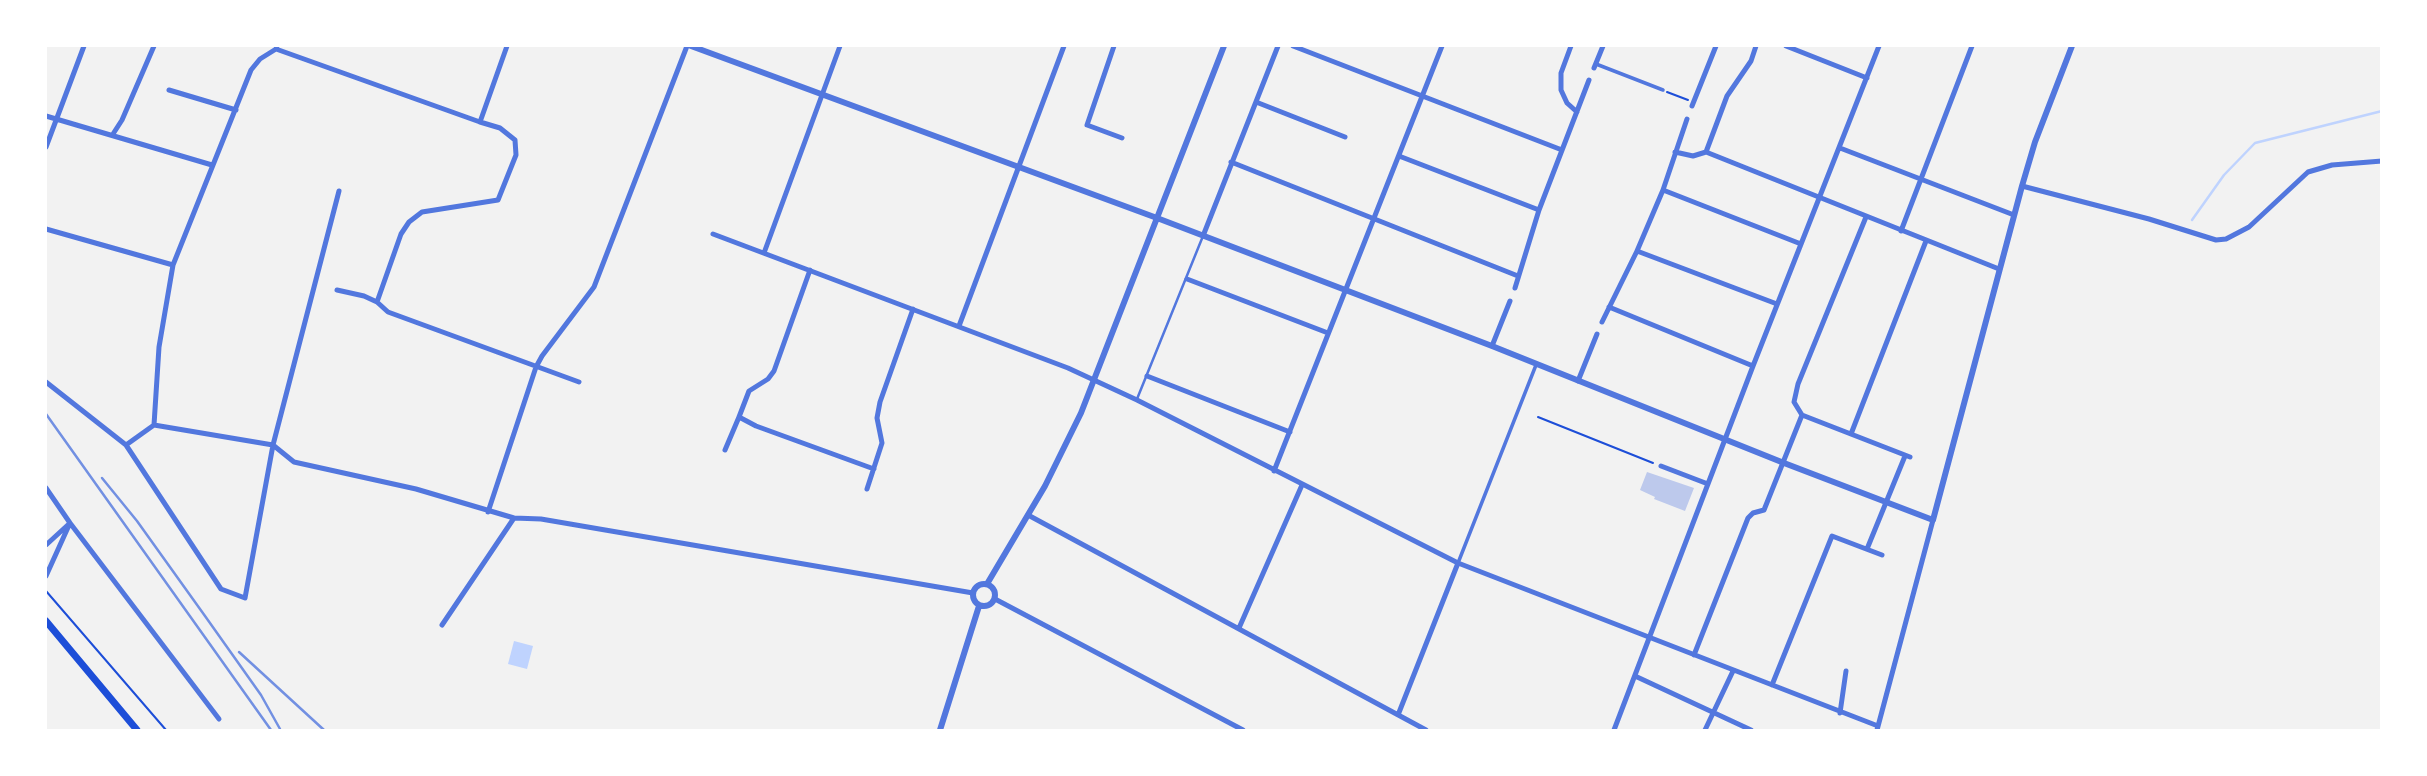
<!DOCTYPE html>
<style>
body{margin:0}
#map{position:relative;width:2427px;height:776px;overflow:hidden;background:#f2f2f2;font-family:"Archivo Narrow",sans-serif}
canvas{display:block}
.frame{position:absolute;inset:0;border:47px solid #fff;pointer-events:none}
</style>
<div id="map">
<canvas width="2427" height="776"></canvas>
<div class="frame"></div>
</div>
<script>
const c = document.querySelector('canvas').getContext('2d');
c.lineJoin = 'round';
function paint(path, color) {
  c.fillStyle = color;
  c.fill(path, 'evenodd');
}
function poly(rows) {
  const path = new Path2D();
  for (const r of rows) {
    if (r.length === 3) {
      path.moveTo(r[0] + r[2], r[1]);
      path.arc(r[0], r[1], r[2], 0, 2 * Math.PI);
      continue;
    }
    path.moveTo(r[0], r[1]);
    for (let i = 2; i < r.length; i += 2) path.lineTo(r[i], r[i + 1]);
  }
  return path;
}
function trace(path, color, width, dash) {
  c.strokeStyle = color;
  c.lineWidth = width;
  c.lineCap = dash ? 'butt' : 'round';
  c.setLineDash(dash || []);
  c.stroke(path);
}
const water = poly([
 [514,641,533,646,527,669,508,664]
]);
const stream = poly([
 [2192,220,2224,175,2255,143,2382,111]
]);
const building = poly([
 [1647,472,1694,488,1685,511,1654,499,1655,497,1640,490]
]);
const path = poly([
 [1667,92,1688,100],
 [1538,417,1653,463],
 [46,591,166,730]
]);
const service = poly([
 [1137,399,1203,236]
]);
const pedestrian = poly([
 [1596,64,1663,90],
 [1458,563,1536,365]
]);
const minor = poly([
 [1114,46,1087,125,1122,138],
 [1293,46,1562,150],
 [1571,46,1561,73,1561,90,1567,103,1577,112],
 [1786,46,1867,78],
 [276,49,480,122],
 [1594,68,1603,46],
 [169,90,236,110],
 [1256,102,1345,137],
 [1692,106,1716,46],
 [46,116,212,165],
 [113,134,122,120,154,46],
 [46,147,84,46],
 [1840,148,2014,215],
 [1675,152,1693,156,1706,152],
 [1706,152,1999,269],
 [1706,152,1727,96,1751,61,1756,46],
 [1399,156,1539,210],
 [1231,162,1518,276],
 [2022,186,2149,219,2216,240,2226,239,2249,227,2308,172,2332,165,2382,161],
 [1663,190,1801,244],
 [46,229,173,265],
 [1901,231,1972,46],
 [713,234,1068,368,1137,400,1458,563,1878,726],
 [1203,236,1278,46],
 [1637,251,1777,304],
 [764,253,840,46],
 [810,270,774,371,768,379,749,391,739,417,756,426,874,469],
 [1187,279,1328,333],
 [1515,288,1539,210,1589,80],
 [337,290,364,296,377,302,388,312,579,382],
 [377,302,401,234,409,222,422,212,498,200,516,155,515,140,500,128,480,122,507,46],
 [1609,307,1753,366],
 [1602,322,1637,251,1663,190,1687,119],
 [959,326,1064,46],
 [1492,346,1510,301],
 [1147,376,1290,432],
 [1578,381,1597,334],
 [46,382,126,445,221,589,245,598,273,445,339,191],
 [1802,415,1794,402,1798,384,1866,217],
 [1802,415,1910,457],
 [154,425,273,445,294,462,416,489,514,518,541,519,973,593],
 [1851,434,1926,241],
 [126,445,154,425,159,347,173,265,251,70,260,59,276,49,277,46],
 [725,450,739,417],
 [1661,466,1708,484],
 [1274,471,1442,46],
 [46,488,70,523,219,719],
 [867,489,882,443,877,418,880,402,913,309],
 [488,512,536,367,542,356,594,287,687,46],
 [1028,515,1426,730],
 [46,545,70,523,46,576],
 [1867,549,1905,456],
 [995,599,1243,730],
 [442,625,514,518],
 [1239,628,1302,485],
 [1694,655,1748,518,1753,513,1764,510,1802,415],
 [1635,676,1751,730],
 [1772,685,1832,536,1882,555],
 [1840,713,1846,671],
 [1398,715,1458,563],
 [1614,730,1753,366,1879,46],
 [1705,730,1733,671],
 [1877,730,1933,520]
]);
const tertiary = poly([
 [691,46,1157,218,1492,346,1784,463,1933,520,2022,186,2035,142,2072,46],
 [984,595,11],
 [987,584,1045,486,1081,413,1224,46],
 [940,730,979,606]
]);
const secondary = poly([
 [46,621,137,730]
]);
const rail = poly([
 [46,414,271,730],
 [102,478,137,521,205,616,261,695,280,729],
 [239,652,324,730]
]);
paint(water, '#bfd3fe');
trace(stream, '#bfd3fe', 2.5);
paint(building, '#bdc9ec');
trace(path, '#1d4ed8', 2);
trace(service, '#5277de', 2.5);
trace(pedestrian, '#5277de', 3.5);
trace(minor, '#5277de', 5);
trace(tertiary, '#5277de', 6);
trace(secondary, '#1d4ed8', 7);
trace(rail, '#7290e2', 2.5);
</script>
